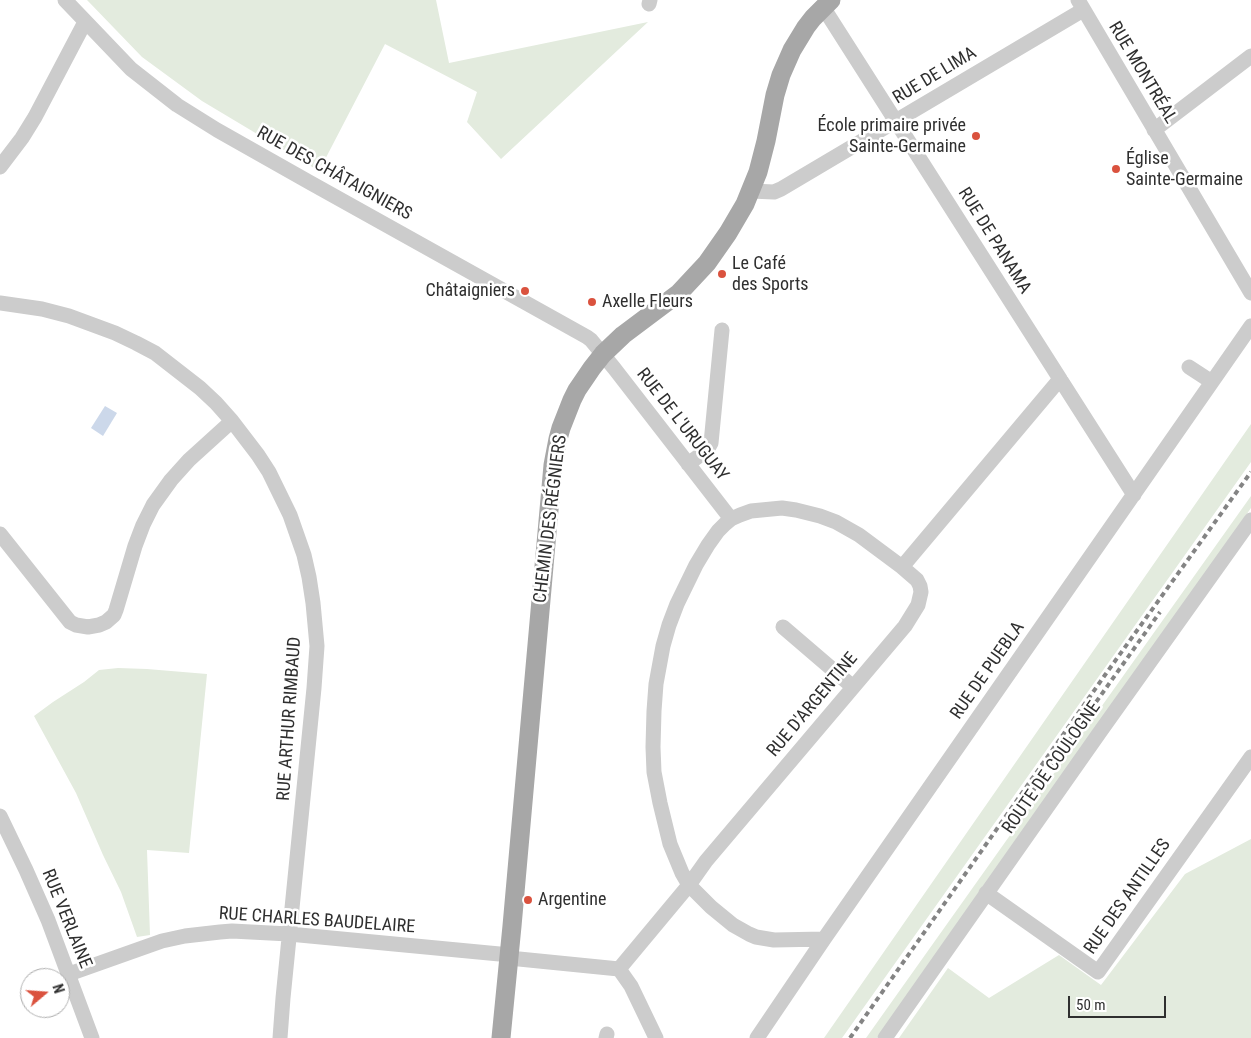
<!DOCTYPE html>
<meta charset="utf-8">
<style>
body{margin:0}
#map{position:relative;width:1251px;height:1038px;overflow:hidden;background:#fff;font-family:"Roboto Condensed",sans-serif}
canvas{display:block}
.north{position:absolute;left:20px;top:968px;width:50px;height:50px;box-sizing:border-box;background:#fff;border:1px solid #acacac;border-radius:50%;rotate:72deg;font-size:14px;font-weight:700;line-height:20px;text-align:center;color:#2f2f2f}
.north::after{content:'';display:block;margin:auto;width:18px;height:22px;background:#da523e;clip-path:polygon(50% 0,100% 100%,50% 72%,0 100%)}
.scale{position:absolute;left:1068px;top:996px;width:98px;height:22px;box-sizing:border-box;border:2px solid #2f2f2f;border-top:0;padding-left:6px;font-size:15px;line-height:18px;white-space:nowrap;color:#2f2f2f;-webkit-text-stroke:4px #fff;paint-order:stroke}
</style>
<div id="map">
<canvas width="1251" height="1038"></canvas>
<div class="north">N</div>
<div class="scale">50 m</div>
</div>
<script>
const c = document.querySelector('canvas').getContext('2d');
c.lineJoin = 'round';
function paint(path, color) {
  c.fillStyle = color;
  c.fill(path, 'evenodd');
}
function poly(rows) {
  const path = new Path2D();
  for (const r of rows) {
    path.moveTo(r[0], r[1]);
    for (let i = 2; i < r.length; i += 2) path.lineTo(r[i], r[i + 1]);
  }
  return path;
}
function trace(path, color, width, dash) {
  c.strokeStyle = color;
  c.lineWidth = width;
  c.lineCap = dash ? 'butt' : 'round';
  c.setLineDash(dash || []);
  c.stroke(path);
}
function write(font, color, halo, rows, align = 'center') {
  c.font = font + ' "Roboto Condensed",sans-serif';
  c.lineWidth = 5;
  c.setLineDash([]);
  c.textBaseline = 'middle';
  c.strokeStyle = halo;
  c.fillStyle = color;
  for (const [text, x, y, turn = 0] of rows) {
    c.save();
    c.translate(x, y);
    c.rotate((+turn || 0) * Math.PI / 180);
    c.textAlign = isNaN(turn) ? turn : align;
    if (halo) c.strokeText(text, 0, 0);
    c.fillText(text, 0, 0);
    c.restore();
  }
}
const green = poly([
 [87,0,436,0,449,63,648,22,501,159,467,122,477,92,385,44,319,171,202,101,142,57],
 [1251,424,1251,462,842,1038,824,1038],
 [1251,496,1251,508,877,1038,866,1038],
 [118,668,147,669,207,674,189,853,147,850,150,935,137,937,121,892,103,855,76,793,34,716,53,702,84,682,99,670],
 [1251,839,1251,1038,899,1038,948,968,989,998,1059,955,1101,985,1185,874]
]);
const water = poly([
 [105,406,117,413,103,436,91,428]
]);
const minor = poly([
 [65,0,131,69,177,105,217,130,309,182,587,337,591,340,614,368,731,519],
 [1078,0,1251,293],
 [649,4,650,0],
 [823,7,1134,495],
 [1154,130,1251,56],
 [0,167,22,138,35,117,85,22],
 [751,191,774,192,781,189,1083,10],
 [0,303,42,309,69,316,115,333,136,343,155,353,200,388,216,403,232,421,258,455,269,472,290,515,304,555,309,577,313,603,317,646,314,688,283,998,280,1038],
 [1189,367,1212,382],
 [688,464,707,450,711,443,722,330],
 [0,534,70,622,76,625,88,627,99,625,106,622,114,615,116,610,135,546,143,525,153,505,171,480,189,460,232,421],
 [783,627,853,687],
 [0,816,26,870,48,920,92,1038],
 [986,893,1098,972,1251,757],
 [824,939,774,940,756,937,749,934,733,925,711,907,689,885,682,873,670,844,660,803,654,772,653,747,654,711,656,684,663,646,669,625,677,604,696,565,708,545,718,531,725,524,731,519,740,515,751,511,782,508,796,510,820,516,836,522,859,535,902,567],
 [509,958,619,969],
 [619,969,689,885,706,861,905,626,918,605,921,592,920,586,917,580,902,567,1060,379],
 [619,969,631,986,656,1038],
 [69,974,162,941,185,936,220,932,232,931,289,934,510,955],
 [606,1038,607,1034],
 [757,1038,824,939,1251,326],
 [885,1038,1100,732,1251,520]
]);
const major = poly([
 [501,1038,512,926,553,465,558,439,561,428,572,400,577,390,592,368,603,354,623,335,679,293,707,263,728,233,745,204,758,172,766,141,775,95,781,75,792,50,806,27,813,18,831,0]
]);
const rail = poly([
 [1018,812,1160,612],
 [850,1038,1105,675,1251,472]
]);
const markers = [
 [976,136,5,"#da523e"],
 [1116,169,5,"#da523e"],
 [722,274,5,"#da523e"],
 [525,291,5,"#da523e"],
 [592,302,5,"#da523e"],
 [528,900,5,"#da523e"]
];
const streetNames = [
 ["RUE MONTRÉAL",1142,73,59],
 ["RUE DE LIMA",935,76,-31],
 ["RUE DES CHÂTAIGNIERS",334,174,29],
 ["RUE DE PANAMA",994,241,58],
 ["RUE DE L'URUGUAY",682,425,52],
 ["CHEMIN DES RÉGNIERS",551,519,-83],
 ["RUE DE PUEBLA",988,671,-55],
 ["RUE D'ARGENTINE",813,705,-50],
 ["RUE ARTHUR RIMBAUD",290,719,-86],
 ["ROUTE DE COULOGNE",1052,768,-55],
 ["RUE DES ANTILLES",1128,897,-55],
 ["RUE VERLAINE",66,919,68],
 ["RUE CHARLES BAUDELAIRE",317,921,4]
];
const poiNames = [
 ["École primaire privée",966,126,"right"],
 ["Sainte-Germaine",966,147,"right"],
 ["Église",1126,159],
 ["Sainte-Germaine",1126,180],
 ["Le Café",732,264],
 ["des Sports",732,285],
 ["Châtaigniers",515,291,"right"],
 ["Axelle Fleurs",602,302],
 ["Argentine",538,900]
];
paint(green, '#e3ebde');
paint(water, '#ccd8ea');
trace(minor, '#ccc', 15);
trace(major, '#a7a7a7', 19);
trace(rail, '#848484', 4, [5, 4]);
for (const [x, y, r, color] of markers) {
  const dot = new Path2D();
  dot.arc(x, y, r, 0, 2 * Math.PI);
  c.fillStyle = color;
  c.fill(dot);
  trace(dot, '#fff', 2);
}
write('18px', '#2f2f2f', '#fff', streetNames);
write('18px', '#2f2f2f', '#fff', poiNames, 'left');
</script>
